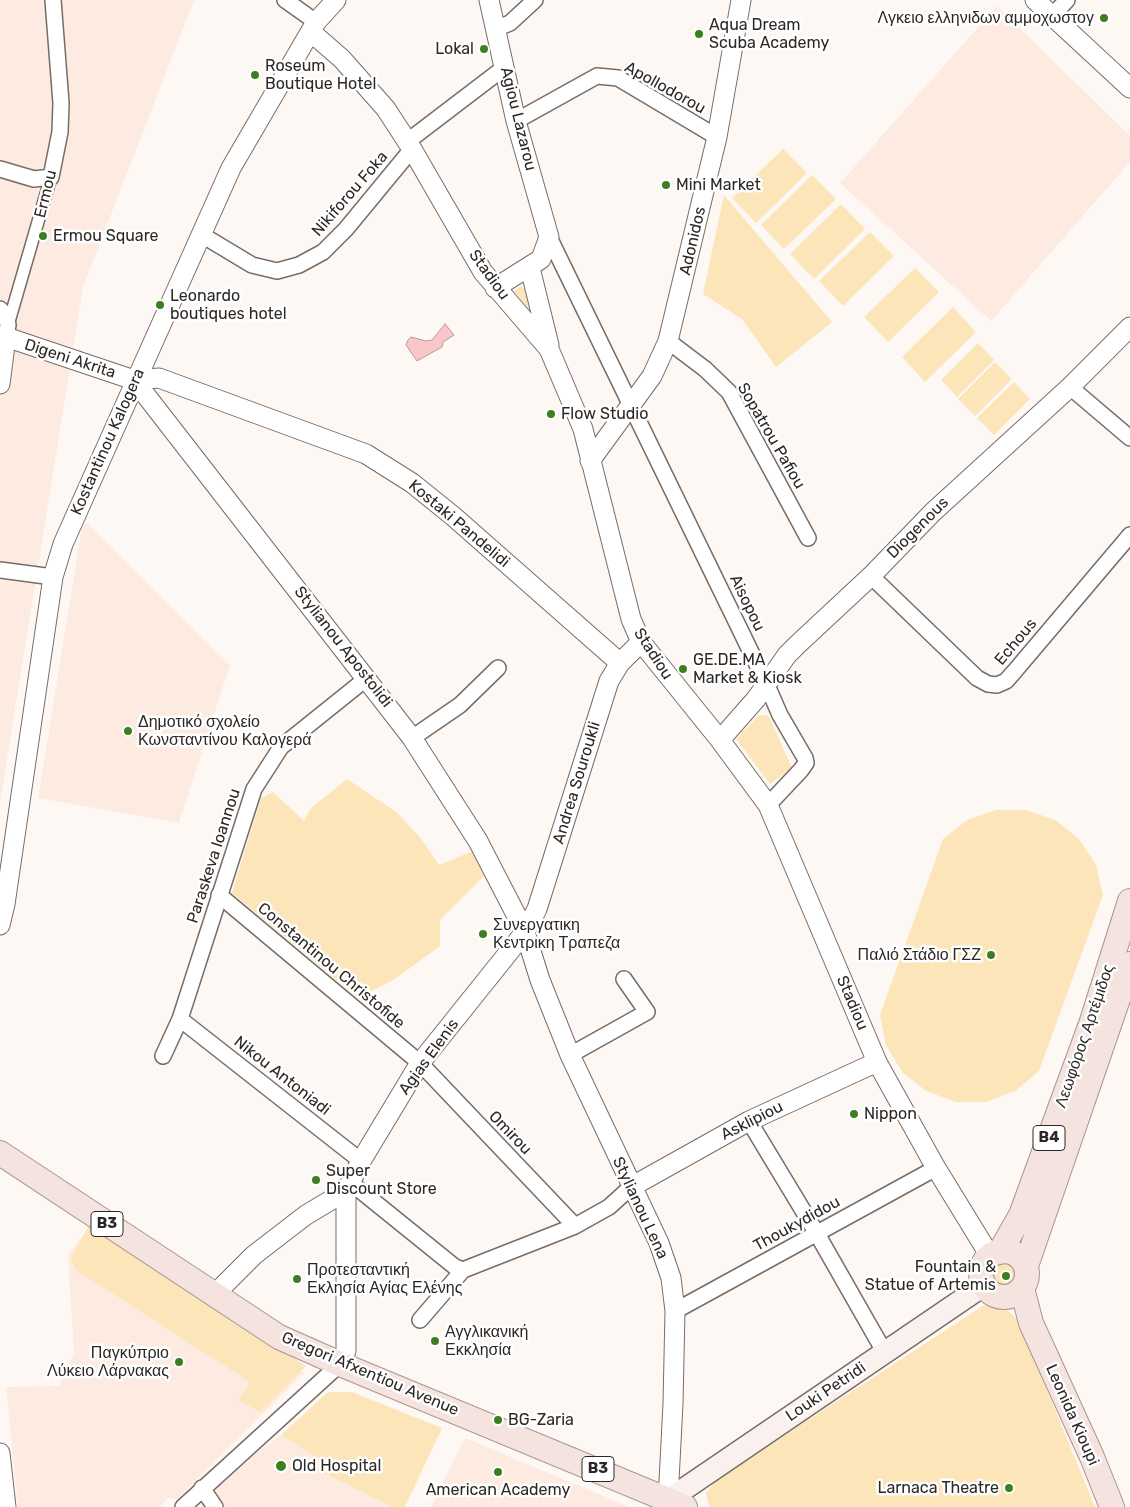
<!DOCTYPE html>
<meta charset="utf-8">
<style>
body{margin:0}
canvas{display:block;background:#fef8f4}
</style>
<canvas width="1130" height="1507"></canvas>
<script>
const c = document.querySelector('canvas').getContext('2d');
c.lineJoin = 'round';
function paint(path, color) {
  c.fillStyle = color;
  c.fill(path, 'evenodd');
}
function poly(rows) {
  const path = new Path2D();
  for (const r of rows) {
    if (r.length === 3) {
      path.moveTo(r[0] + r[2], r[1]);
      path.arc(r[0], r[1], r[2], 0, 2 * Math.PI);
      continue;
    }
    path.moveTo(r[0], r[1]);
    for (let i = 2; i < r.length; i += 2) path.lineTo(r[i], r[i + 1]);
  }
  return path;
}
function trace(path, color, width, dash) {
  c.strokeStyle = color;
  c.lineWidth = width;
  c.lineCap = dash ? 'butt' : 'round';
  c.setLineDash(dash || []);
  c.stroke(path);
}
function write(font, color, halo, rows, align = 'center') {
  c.font = font + ' Rubik,sans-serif';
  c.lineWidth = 5;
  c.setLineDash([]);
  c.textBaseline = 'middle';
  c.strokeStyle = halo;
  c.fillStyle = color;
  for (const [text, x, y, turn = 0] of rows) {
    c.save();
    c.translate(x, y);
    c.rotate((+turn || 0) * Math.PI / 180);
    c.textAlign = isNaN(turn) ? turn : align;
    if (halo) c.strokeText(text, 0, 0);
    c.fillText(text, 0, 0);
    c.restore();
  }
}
const built = poly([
 [0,0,194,0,83,287,0,803],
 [997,6,1130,136,1130,162,991,321,840,183],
 [87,523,230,665,179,823,38,798,82,527],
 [83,1235,304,1373,177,1499,168,1498,160,1507,18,1507,6,1387,59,1386,67,1371,74,1354,68,1255],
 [281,1435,321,1460,324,1473,392,1507,225,1507,210,1489],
 [465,1438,630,1507,431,1507]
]);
const green = poly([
 [783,149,807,173,756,223,732,198],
 [812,175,836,199,784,249,761,225],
 [724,195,832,322,776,367,742,319,703,294],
 [841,204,865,229,814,279,790,254],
 [870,232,894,256,843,306,819,281],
 [915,268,939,292,888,342,864,317],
 [521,286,528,291,532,313,514,291],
 [953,307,976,332,925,382,902,357],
 [978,343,994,360,957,397,941,380],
 [995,362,1012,379,975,416,958,399],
 [1014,382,1030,399,994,435,977,418],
 [759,715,769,716,792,768,770,784,736,739],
 [347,779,396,812,419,836,439,865,473,851,487,873,440,920,440,946,395,979,358,998,232,893,261,798,273,792,304,821,310,809],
 [996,810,1026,810,1055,820,1079,839,1096,865,1103,895,1039,1071,1015,1091,986,1102,956,1102,926,1091,902,1072,886,1045,880,1015,943,839,967,820],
 [89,1225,306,1366,260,1412,239,1400,250,1382,76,1270,71,1259],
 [1006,1276,16],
 [984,1305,996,1306,1008,1311,1018,1320,1095,1507,711,1507,708,1503,706,1493,715,1481],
 [328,1392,352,1392,442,1428,405,1507,392,1507,324,1473,321,1460,281,1435]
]);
const water = poly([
 [445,324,454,335,443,342,442,347,417,361,406,345,408,340,411,337,426,341,432,340,445,324]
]);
const pedestrian = poly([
 [8,325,51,177]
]);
const minor = poly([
 [285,0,316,22],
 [1052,16,1067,0],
 [495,29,510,23,535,0],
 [516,121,597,76,618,78,717,137],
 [408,141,505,67],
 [0,169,34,179,51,177,60,132,61,103,53,0],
 [202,235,252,265,277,271,299,265,323,252,346,229,412,149],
 [549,237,766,683,780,715,805,758,806,763,801,770,768,805],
 [0,309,6,315,8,325,6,337],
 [668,341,705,369,729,392,808,538],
 [1070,387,1130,438],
 [0,570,53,577],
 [871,576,977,678,988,684,997,685,1006,681,1014,672,1130,535],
 [412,738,460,705,498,668],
 [219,895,420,1063,575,1226],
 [180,1019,361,1161],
 [570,1055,647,1012,624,979],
 [163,1056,180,1019,254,789,281,747,367,678],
 [749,1121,816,1232,885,1353],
 [351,1183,455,1267,463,1270,575,1226,609,1207,631,1187],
 [675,1311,936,1168],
 [420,1320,463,1270],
 [202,1488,215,1507],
 [183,1507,340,1364]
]);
const tertiary = poly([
 [489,0,516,121,549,237,541,259,495,288],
 [1035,0,1130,88],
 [311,32,342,59,386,109,412,149,483,272,549,349,583,429,631,619,641,642,720,740,768,805,877,1062,936,1168,990,1256],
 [530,268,549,345],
 [134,380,412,738,478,841,525,932,540,980,570,1055,659,1243,671,1278,675,1311,673,1404,668,1500],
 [134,380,159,378,366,454,412,483,453,516,620,663],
 [0,384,6,337,134,380],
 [590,461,652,376,668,341,717,137,741,0],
 [720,740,756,699,787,655,797,645,871,576,933,512,1070,387,1130,327],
 [0,925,5,904,53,577,63,544,231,168,316,22,336,0],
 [631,1187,749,1121,877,1062],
 [215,1294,254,1255,306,1215,346,1191,361,1161,420,1063,525,932,537,909,609,681,620,663,641,642],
 [340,1364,346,1351,346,1191],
 [0,1453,6,1507]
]);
const secondary = poly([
 [667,1507,668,1500,984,1285]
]);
const primary = poly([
 [0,1153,279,1337,340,1364,685,1507],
 [1004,1274,23],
 [1000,1252,1021,1215,1092,1021,1130,901],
 [1026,1266,1130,964],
 [1022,1288,1031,1323,1092,1457,1112,1507]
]);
const markers = [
 [1104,18,5,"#3c7f22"],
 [699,34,5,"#3c7f22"],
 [484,49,5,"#3c7f22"],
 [255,75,5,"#3c7f22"],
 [666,185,5,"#3c7f22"],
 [43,236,5,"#3c7f22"],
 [160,305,5,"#3c7f22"],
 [551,414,5,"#3c7f22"],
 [683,669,5,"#3c7f22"],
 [128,731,5,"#3c7f22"],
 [483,934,5,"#3c7f22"],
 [991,955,5,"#3c7f22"],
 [854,1114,5,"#3c7f22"],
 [316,1180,5,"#3c7f22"],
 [1006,1276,5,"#3c7f22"],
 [297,1279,5,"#3c7f22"],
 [435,1341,5,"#3c7f22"],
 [179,1362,5,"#3c7f22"],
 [498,1420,5,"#3c7f22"],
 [281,1466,6,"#3c7f22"],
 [498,1472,5,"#3c7f22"],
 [1009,1488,5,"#3c7f22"]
];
const shields = [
 [1049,1138,32],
 [107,1224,32],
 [598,1469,32]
];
const shieldNames = [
 ["B4",1049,1138],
 ["B3",107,1224],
 ["B3",598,1469]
];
const poiNames = [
 ["Λγκειο ελληνιδων αμμοχωστογ",1094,18,"right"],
 ["Aqua Dream",709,25],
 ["Scuba Academy",709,43],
 ["Lokal",474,49,"right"],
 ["Roseum",265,66],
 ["Boutique Hotel",265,84],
 ["Mini Market",676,185],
 ["Ermou Square",53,236],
 ["Leonardo",170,296],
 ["boutiques hotel",170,314],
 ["Flow Studio",561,414],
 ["GE.DE.MA",693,660],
 ["Market & Kiosk",693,678],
 ["Δημοτικό σχολείο",138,722],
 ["Κωνσταντίνου Καλογερά",138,740],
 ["Συνεργατικη",493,925],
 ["Κεντρικη Τραπεζα",493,943],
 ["Παλιό Στάδιο ΓΣΖ",981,955,"right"],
 ["Nippon",864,1114],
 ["Super",326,1171],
 ["Discount Store",326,1189],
 ["Fountain &",996,1267,"right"],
 ["Statue of Artemis",996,1285,"right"],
 ["Προτεσταντική",307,1270],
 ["Εκλησία Αγίας Ελένης",307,1288],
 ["Αγγλικανική",445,1332],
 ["Εκκλησία",445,1350],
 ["Παγκύπριο",169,1353,"right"],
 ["Λύκειο Λάρνακας",169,1371,"right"],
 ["BG-Zaria",508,1420],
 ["Old Hospital",292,1466],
 ["Larnaca Theatre",999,1488,"right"],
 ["American Academy",498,1490,"center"]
];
const streetNames = [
 ["Apollodorou",665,88,29],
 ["Agiou Lazarou",518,119,76],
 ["Ermou",46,194,-76],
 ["Nikiforou Foka",350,194,-49],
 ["Adonidos",693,241,-77],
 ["Stadiou",489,275,54],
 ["Digeni Akrita",70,359,18],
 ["Sopatrou Pafiou",771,436,60],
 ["Kostantinou Kalogera",108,442,-66],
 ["Kostaki Pandelidi",459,524,40],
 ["Diogenous",918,528,-45],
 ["Aisopou",747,603,64],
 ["Echous",1016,642,-50],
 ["Stylianou Apostolidi",343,647,52],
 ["Stadiou",653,654,57],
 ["Andrea Souroukli",577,783,-73],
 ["Paraskeva Ioannou",214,856,-72],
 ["Constantinou Christofide",331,966,40],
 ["Stadiou",852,1003,67],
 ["Λεωφόρος Αρτέμιδος",1085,1036,-71],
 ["Agias Elenis",429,1057,-54],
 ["Nikou Antoniadi",282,1076,38],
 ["Asklipiou",752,1121,-27],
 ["Omirou",510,1133,46],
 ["Stylianou Lena",640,1208,65],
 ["Thoukydidou",797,1224,-29],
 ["Gregori Afxentiou Avenue",370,1374,23],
 ["Louki Petridi",826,1392,-34],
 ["Leonida Kioupi",1072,1415,66]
];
paint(built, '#fdebe1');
paint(green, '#fbe5b9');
paint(water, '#f9c6ca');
trace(water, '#bc9799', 1);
trace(pedestrian, '#766d68', 14);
trace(minor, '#766d68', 18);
trace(tertiary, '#766d68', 21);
trace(secondary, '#766d68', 24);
trace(primary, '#a99591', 26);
trace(pedestrian, '#fff', 11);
trace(minor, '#fff', 15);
trace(tertiary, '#fff', 19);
trace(secondary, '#faf1ef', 21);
trace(primary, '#f4e3df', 24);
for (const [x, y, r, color] of markers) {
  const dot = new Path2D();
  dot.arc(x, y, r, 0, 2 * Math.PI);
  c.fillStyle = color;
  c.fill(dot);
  trace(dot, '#fff', 2);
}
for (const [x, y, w] of shields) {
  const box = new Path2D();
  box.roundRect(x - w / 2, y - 12.5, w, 25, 4);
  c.fillStyle = '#fff';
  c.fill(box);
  trace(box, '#2c2826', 1);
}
write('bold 15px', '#2c2826', null, shieldNames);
write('16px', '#2c2826', '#fff', poiNames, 'left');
write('16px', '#2c2826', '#fff', streetNames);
</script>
